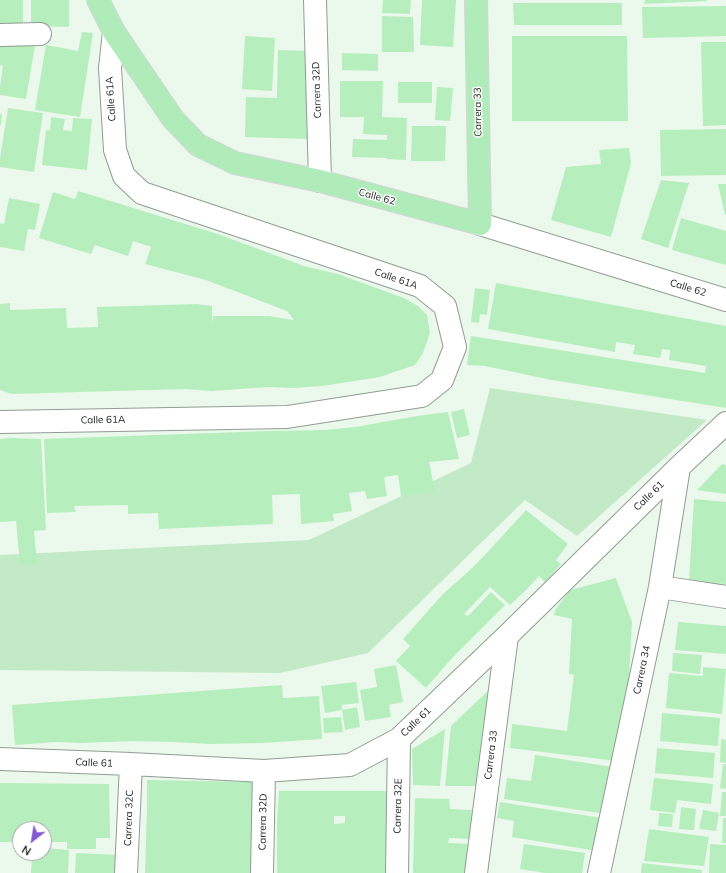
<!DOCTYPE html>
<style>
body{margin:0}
#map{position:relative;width:726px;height:873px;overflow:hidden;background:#ebf8ec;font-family:Mulish,sans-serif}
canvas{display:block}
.north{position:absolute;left:12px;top:821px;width:40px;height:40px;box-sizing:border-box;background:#fff;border:1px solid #a3a5a3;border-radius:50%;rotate:211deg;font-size:11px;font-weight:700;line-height:16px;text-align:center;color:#181d19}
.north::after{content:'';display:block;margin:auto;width:14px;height:18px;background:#8456cf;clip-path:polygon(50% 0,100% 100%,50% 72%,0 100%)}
</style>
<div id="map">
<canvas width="726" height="873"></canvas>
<div class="north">N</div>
</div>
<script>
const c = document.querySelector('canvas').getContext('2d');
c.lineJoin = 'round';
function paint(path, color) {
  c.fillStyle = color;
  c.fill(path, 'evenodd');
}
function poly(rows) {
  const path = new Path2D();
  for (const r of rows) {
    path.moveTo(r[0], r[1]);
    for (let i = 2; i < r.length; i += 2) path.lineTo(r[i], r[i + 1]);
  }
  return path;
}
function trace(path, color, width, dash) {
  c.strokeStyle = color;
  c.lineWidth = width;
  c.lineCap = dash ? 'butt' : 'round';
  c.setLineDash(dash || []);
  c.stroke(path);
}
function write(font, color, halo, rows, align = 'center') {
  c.font = font + ' Mulish,sans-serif';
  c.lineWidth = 3;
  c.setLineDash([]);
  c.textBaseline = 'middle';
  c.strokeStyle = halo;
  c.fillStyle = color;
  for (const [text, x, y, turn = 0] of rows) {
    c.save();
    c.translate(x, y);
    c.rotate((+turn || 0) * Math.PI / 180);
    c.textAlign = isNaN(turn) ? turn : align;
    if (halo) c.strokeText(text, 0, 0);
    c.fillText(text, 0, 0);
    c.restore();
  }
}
const green = poly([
 [490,388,707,420,577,536,525,500,368,653,280,673,0,670,0,555,309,540,471,463]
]);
const building = poly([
 [0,0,23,0,23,26,0,26],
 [31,0,69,0,69,27,31,26],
 [383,0,411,0,410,14,382,13],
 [422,0,456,0,453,47,420,45],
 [645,0,707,0,707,1,644,4],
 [513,3,622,3,622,25,514,25],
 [726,6,726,36,643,38,642,7],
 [382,16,413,17,414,52,382,52],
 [82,32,93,33,80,117,35,110,46,45,78,51],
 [245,36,275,38,272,91,242,89],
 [512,36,627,36,628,121,512,121],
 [3,40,35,45,26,99,0,95,0,86,3,66,0,65,0,47,2,47],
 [701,42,726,42,726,125,703,126],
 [278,50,310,51,307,139,245,137,246,97,277,98],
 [342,53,378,54,378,71,342,70],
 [340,81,383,81,382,117,407,118,406,160,387,159,387,158,352,157,353,139,387,140,387,135,363,134,364,117,340,117],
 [398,82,432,82,432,103,398,103],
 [437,87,453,88,450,121,435,120],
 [8,108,43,113,34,172,0,167,0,158],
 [0,114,2,114,1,125,0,125],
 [51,117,65,119,63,130,72,131,73,118,92,119,87,170,42,165,46,130,50,130],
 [412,126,446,126,445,161,411,161],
 [726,129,726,175,661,176,660,130],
 [629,148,631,163,611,237,551,220,566,167,601,164,599,150],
 [661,180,689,183,668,248,641,239],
 [718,184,726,184,726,215,725,215],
 [78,191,218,234,304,266,338,274,404,298,418,306,427,315,430,333,423,353,415,365,380,377,322,386,293,388,268,387,212,391,185,389,12,394,0,390,0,304,10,303,10,310,66,308,67,328,98,327,97,307,197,304,212,306,212,323,213,316,269,316,294,320,287,311,206,280,145,264,151,247,133,241,128,256,95,245,91,254,39,238,53,192,75,199],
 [9,198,40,204,35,230,28,229,24,251,0,247,0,223,4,224],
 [681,218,726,231,726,265,672,250],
 [496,283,726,326,726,408,552,380,485,366,467,365,471,336,705,373,706,366,669,360,670,350,662,349,660,358,633,354,635,345,616,342,615,352,488,329],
 [475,288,490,290,487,315,480,314,479,323,471,322],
 [464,409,470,435,457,438,451,412],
 [448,412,459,459,429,462,435,492,401,496,398,475,384,477,387,496,367,499,365,491,349,493,352,511,333,514,334,521,301,524,300,494,272,495,273,524,159,529,158,513,128,514,128,505,74,506,76,512,47,513,44,439,269,431,325,430,355,427,417,416],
 [11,438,41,439,46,530,34,531,37,563,20,564,16,521,0,522,0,439],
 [722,464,726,465,726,494,697,490],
 [694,499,726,502,726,584,689,582],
 [526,510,568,544,556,560,561,564,545,582,539,576,525,591,510,605,490,587,464,614,468,616,491,592,505,605,453,657,426,688,396,661,410,646,403,639,443,594,470,570,484,556],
 [616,578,632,622,629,677,617,761,510,748,512,724,567,731,574,675,569,674,572,619,554,615,555,610,570,590],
 [678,622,726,626,726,654,675,650],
 [673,653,702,655,700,674,672,671],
 [396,665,403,702,389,705,391,717,365,721,360,690,377,687,374,669],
 [703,667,726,669,722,714,666,708,669,673,703,676],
 [356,682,359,703,342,705,342,710,325,713,321,686],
 [282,685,283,698,319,696,322,739,262,743,211,744,172,742,134,741,81,743,56,742,15,745,12,705],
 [493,686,481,786,445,786,451,726],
 [357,707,360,727,345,730,342,710],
 [662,713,720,718,718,746,660,741],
 [341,717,343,732,324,733,323,718],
 [445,729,440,786,413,785,412,749],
 [721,739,726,740,726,763,720,762],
 [657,748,715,753,713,778,655,773],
 [535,755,613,767,606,814,504,799,507,778,531,781],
 [723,764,726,764,726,789,720,788],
 [654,778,713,784,711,804,677,800,675,813,650,810],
 [147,780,257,782,255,873,145,873,147,809],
 [0,783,109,784,110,838,96,838,96,849,67,849,67,842,44,842,44,829,20,829,20,842,0,842],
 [279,791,388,791,388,873,277,873,277,821],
 [334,816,345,816,345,823,334,824],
 [722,792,726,792,726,816,720,816],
 [415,798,449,799,450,809,472,810,471,839,449,838,448,843,473,844,472,873,413,873],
 [500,802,602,818,597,851,512,837,514,821,497,818],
 [681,807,696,809,694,830,679,829],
 [703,810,719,813,716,831,699,829],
 [659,813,673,814,672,827,658,826],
 [723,818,726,818,726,843,722,843],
 [649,829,709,837,704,866,644,861],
 [524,844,585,853,582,873,545,873,520,869],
 [710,844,726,845,726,873,709,873],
 [44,848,69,850,68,873,31,873,32,853,44,853],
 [76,853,117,855,116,873,75,873],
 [642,863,702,870,702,873,641,873]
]);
const minor = poly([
 [315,0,320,181],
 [0,35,40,34],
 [480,224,726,300],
 [0,422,287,417,422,396,442,380,455,347,445,306,420,286,142,193,124,176,115,150,110,68,114,32],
 [660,587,726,597],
 [0,759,131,764,264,771,350,765,399,739,507,636,679,467,726,423],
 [126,873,131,764],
 [262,873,264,771],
 [397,873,399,739],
 [476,873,507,636],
 [599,873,660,587,679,467]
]);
const major = poly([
 [98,0,114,32,173,119,198,145,235,163,320,181,480,224,476,0]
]);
const streetNames = [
 ["Carrera 32D",317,90,-92],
 ["Calle 61A",111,99,-94],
 ["Carrera 33",478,112,-91],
 ["Calle 62",377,197,15],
 ["Calle 61A",396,279,19],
 ["Calle 62",688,288,17],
 ["Calle 61A",103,420,-1],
 ["Calle 61",649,496,-44],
 ["Carrera 34",642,670,-78],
 ["Calle 61",416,722,-44],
 ["Carrera 33",491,755,-83],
 ["Calle 61",94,763,2],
 ["Carrera 32E",398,806,-89],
 ["Carrera 32C",129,818,-88],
 ["Carrera 32D",263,822,-89]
];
paint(green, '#c3eac6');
paint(building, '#b6efbd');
trace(minor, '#919d92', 24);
trace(major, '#d5d6d6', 24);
trace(minor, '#fff', 22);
trace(major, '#afecb9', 22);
write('10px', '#181d19', '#fff', streetNames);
</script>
